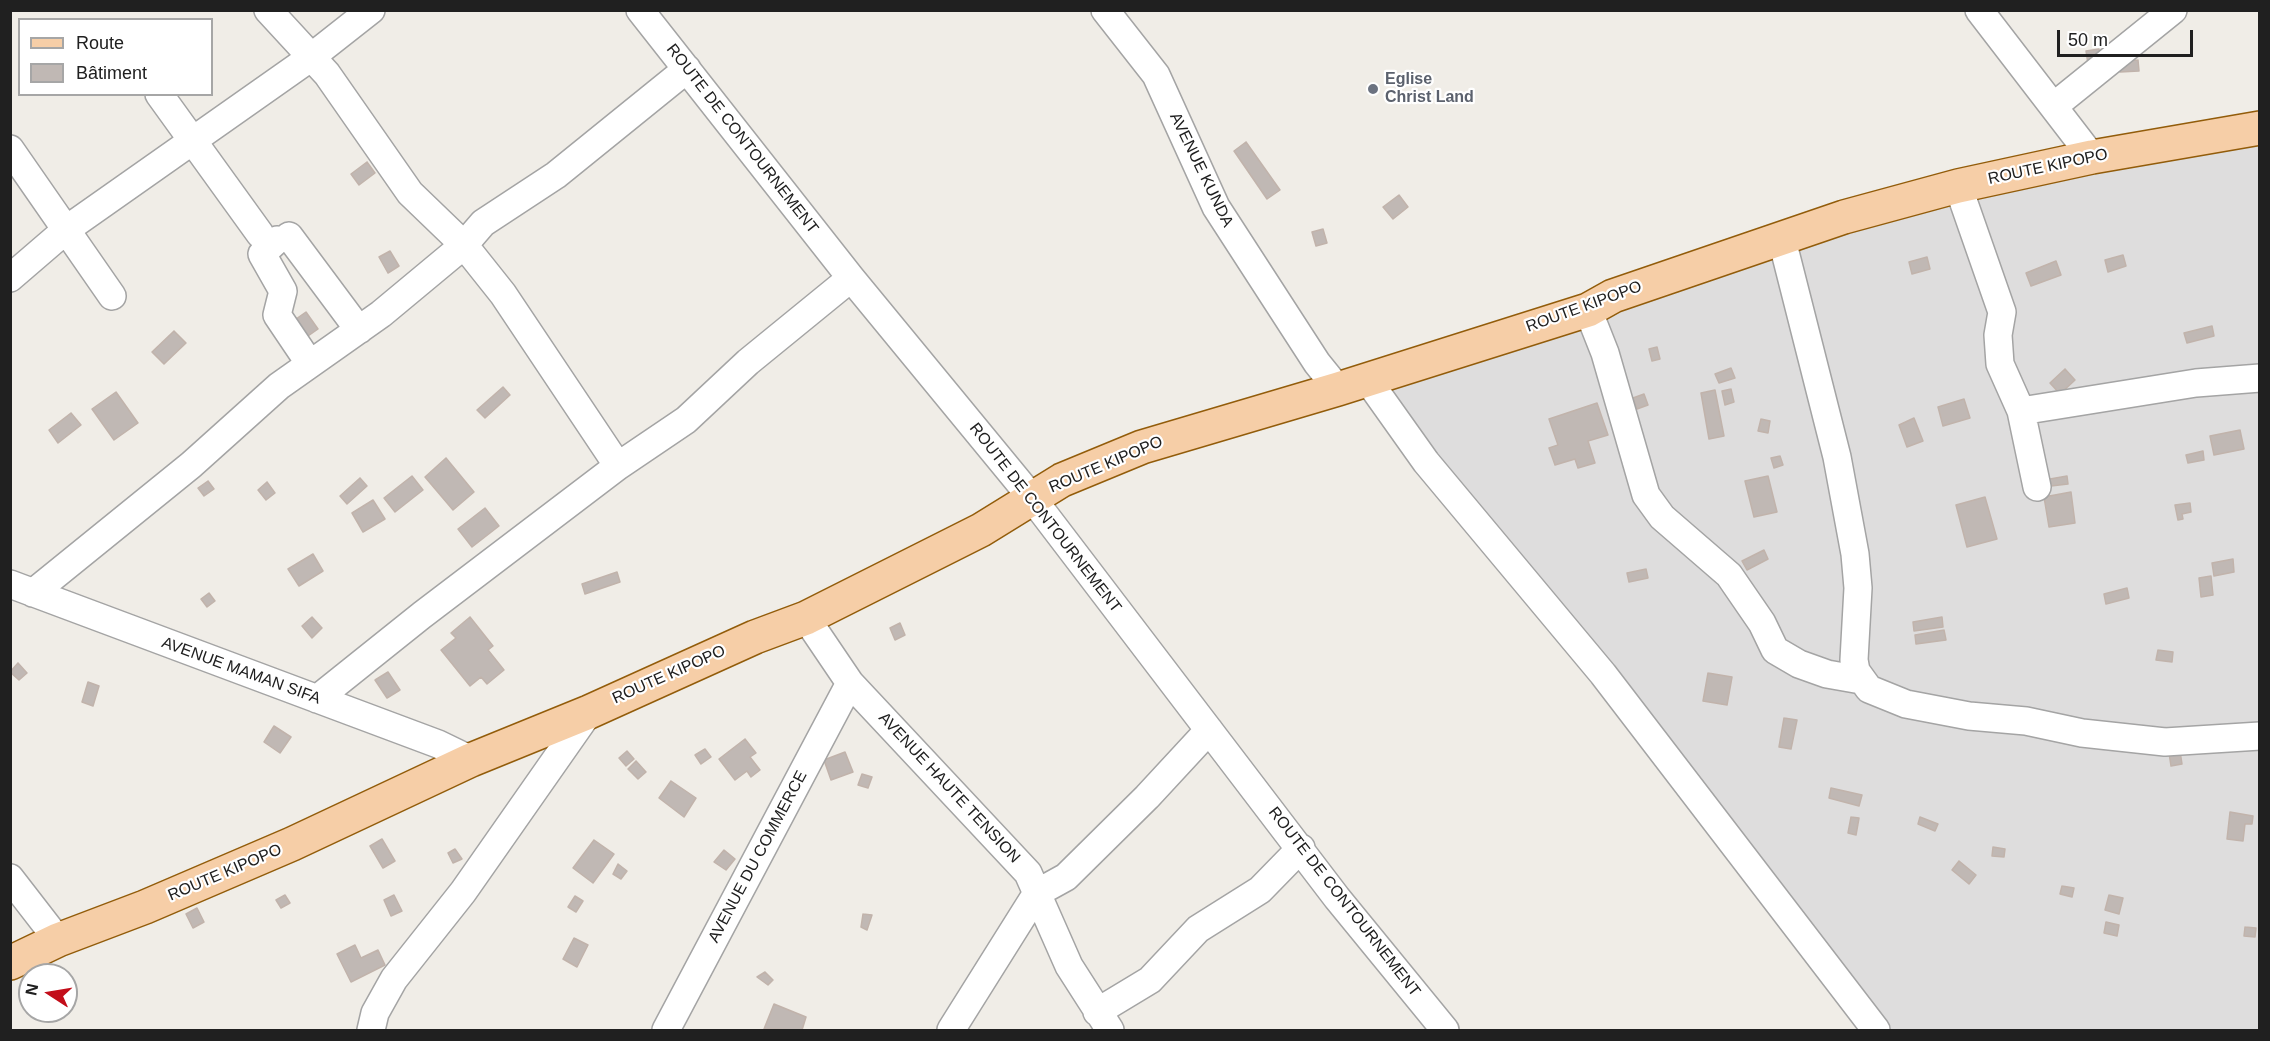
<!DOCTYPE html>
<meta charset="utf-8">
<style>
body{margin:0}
#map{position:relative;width:2270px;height:1041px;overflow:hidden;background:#f0ede7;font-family:Arial,sans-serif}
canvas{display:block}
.frame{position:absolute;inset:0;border:12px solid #202020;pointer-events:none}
.legend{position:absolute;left:18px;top:18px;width:195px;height:78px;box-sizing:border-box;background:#fff;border:2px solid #a6a6a6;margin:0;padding:8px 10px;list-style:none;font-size:18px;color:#202020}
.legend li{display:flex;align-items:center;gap:12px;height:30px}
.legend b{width:30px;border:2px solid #a6a6a6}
.north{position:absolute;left:18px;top:963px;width:60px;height:60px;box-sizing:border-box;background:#fff;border:2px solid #a6a6a6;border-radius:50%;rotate:282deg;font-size:16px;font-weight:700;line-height:24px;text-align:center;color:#202020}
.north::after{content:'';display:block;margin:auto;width:21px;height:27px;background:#c30e1a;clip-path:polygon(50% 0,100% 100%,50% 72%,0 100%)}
.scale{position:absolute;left:2057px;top:30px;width:136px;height:27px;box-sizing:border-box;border:3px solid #202020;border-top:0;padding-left:8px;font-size:18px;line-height:21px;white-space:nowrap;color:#202020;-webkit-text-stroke:4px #fff;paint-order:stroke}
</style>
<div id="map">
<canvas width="2270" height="1041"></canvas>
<div class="frame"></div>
<ul class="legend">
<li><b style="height:8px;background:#f6cea7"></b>Route</li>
<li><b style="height:16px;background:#c0b8b4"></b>Bâtiment</li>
</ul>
<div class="north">N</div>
<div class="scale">50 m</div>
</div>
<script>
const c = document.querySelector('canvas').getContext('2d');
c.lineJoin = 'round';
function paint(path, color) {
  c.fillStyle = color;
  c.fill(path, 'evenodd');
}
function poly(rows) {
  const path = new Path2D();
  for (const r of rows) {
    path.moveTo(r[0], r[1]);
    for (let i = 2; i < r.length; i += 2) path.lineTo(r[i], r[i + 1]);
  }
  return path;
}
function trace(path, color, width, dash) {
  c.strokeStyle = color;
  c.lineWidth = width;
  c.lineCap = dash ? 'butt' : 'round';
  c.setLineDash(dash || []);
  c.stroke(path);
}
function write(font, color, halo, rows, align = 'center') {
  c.font = font + ' Arial,sans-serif';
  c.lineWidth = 4.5;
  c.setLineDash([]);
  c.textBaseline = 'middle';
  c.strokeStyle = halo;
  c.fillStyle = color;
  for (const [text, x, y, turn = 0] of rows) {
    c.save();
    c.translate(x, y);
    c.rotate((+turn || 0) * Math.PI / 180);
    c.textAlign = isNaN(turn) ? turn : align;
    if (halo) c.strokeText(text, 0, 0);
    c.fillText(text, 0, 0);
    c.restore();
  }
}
const residential = poly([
 [2259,138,2259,1030,1890,1030,1384,391,1878,223,2009,187]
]);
const building = poly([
 [2099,49,2101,63,2088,64,2086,51,2099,49],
 [2138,60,2139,71,2120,72,2119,61,2138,60],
 [1246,142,1280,190,1267,199,1234,151,1246,142],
 [367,162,375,173,359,185,351,174,367,162],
 [1399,195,1408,207,1393,219,1383,207,1399,195],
 [1323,229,1327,243,1316,246,1312,232,1323,229],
 [390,251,399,266,388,273,379,257,390,251],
 [2123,255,2126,266,2108,272,2105,260,2123,255],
 [1927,257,1930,269,1912,274,1909,262,1927,257],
 [2056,261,2061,275,2031,286,2026,273,2056,261],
 [306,312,318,329,308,336,296,319,306,312],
 [2212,326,2214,336,2187,343,2184,333,2212,326],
 [174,331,186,343,164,364,152,352,174,331],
 [1657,347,1660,359,1652,361,1649,349,1657,347],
 [1731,368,1735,378,1719,383,1715,374,1731,368],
 [2065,369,2075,380,2060,394,2050,383,2065,369],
 [503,387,510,395,485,418,477,410,503,387],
 [1731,389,1734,402,1725,405,1722,391,1731,389],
 [1715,390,1724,436,1709,439,1701,393,1715,390],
 [116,392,138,423,114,440,92,409,116,392],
 [1644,394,1648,405,1637,409,1633,398,1644,394],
 [1964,399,1970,418,1943,426,1938,407,1964,399],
 [1597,403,1608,435,1588,441,1595,463,1578,468,1575,459,1555,465,1549,448,1558,445,1549,419,1597,403],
 [71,413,81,425,58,443,49,430,71,413],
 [1914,418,1923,441,1907,447,1899,425,1914,418],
 [1761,419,1770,421,1768,433,1758,431,1761,419],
 [2240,430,2244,449,2214,455,2210,436,2240,430],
 [2203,451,2204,460,2188,463,2186,455,2203,451],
 [1780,456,1783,465,1774,468,1771,458,1780,456],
 [446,458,474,492,453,510,425,477,446,458],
 [412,476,423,490,395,512,384,498,412,476],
 [1768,476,1777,512,1754,517,1745,481,1768,476],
 [2067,476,2068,484,2051,486,2050,479,2067,476],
 [360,478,367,486,347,504,340,496,360,478],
 [208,481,214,489,204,496,198,488,208,481],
 [267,482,275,493,266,500,258,490,267,482],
 [2071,492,2075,523,2049,527,2044,497,2071,492],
 [1985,497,1997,539,1967,547,1956,505,1985,497],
 [373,500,385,519,363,532,352,513,373,500],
 [2190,503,2191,512,2182,514,2183,519,2178,520,2175,505,2190,503],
 [485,508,499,526,472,547,458,529,485,508],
 [1764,550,1768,559,1747,570,1742,561,1764,550],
 [313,554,323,571,299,586,288,569,313,554],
 [2233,559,2234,572,2214,576,2212,563,2233,559],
 [1646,569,1648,578,1629,582,1627,573,1646,569],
 [617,572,620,582,585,594,582,584,617,572],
 [2211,576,2213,595,2201,597,2199,578,2211,576],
 [2127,588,2129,598,2106,604,2104,594,2127,588],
 [209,593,215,601,207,607,201,599,209,593],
 [312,617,322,628,312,638,302,626,312,617],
 [470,617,493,646,488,650,504,670,487,684,481,677,470,686,441,650,456,638,451,633,470,617],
 [1942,617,1943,627,1914,631,1913,622,1942,617],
 [900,623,905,635,895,640,890,628,900,623],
 [1944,630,1946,640,1916,644,1915,635,1944,630],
 [2158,650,2173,652,2172,662,2156,660,2158,650],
 [18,663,27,673,19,680,10,672,18,663],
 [388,672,400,690,387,698,375,680,388,672],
 [1708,673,1732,677,1727,705,1703,701,1708,673],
 [88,682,99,686,93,706,82,702,88,682],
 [1784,718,1797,720,1791,749,1779,747,1784,718],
 [274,726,291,737,280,753,264,742,274,726],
 [745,739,756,753,750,757,760,770,751,777,747,771,735,780,719,759,745,739],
 [705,749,711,757,701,764,695,755,705,749],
 [627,751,634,759,626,766,619,758,627,751],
 [2180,751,2182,764,2171,766,2169,753,2180,751],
 [845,752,853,772,831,780,824,760,845,752],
 [636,761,646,772,638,779,628,769,636,761],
 [862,774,872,777,868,788,858,785,862,774],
 [671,781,696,798,684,817,659,798,671,781],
 [1831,788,1862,795,1859,806,1829,798,1831,788],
 [2230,812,2253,816,2252,824,2245,824,2243,841,2227,839,2230,812],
 [1851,817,1859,818,1856,835,1848,833,1851,817],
 [1920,817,1938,824,1935,831,1918,824,1920,817],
 [382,839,395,861,383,868,370,846,382,839],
 [594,840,614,854,593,883,573,868,594,840],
 [1993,847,2005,849,2004,857,1992,856,1993,847],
 [455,849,462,859,453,863,448,853,455,849],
 [724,850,735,859,726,870,714,862,724,850],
 [1959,861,1976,875,1969,884,1952,870,1959,861],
 [618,864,627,871,621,879,613,874,618,864],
 [2062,886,2074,888,2072,897,2060,894,2062,886],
 [285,895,290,903,281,908,276,900,285,895],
 [394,895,402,911,391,916,384,900,394,895],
 [2109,895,2123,898,2119,914,2105,910,2109,895],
 [575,896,583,901,576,912,568,907,575,896],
 [197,908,204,922,193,928,186,914,197,908],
 [863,914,872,915,867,930,861,927,863,914],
 [2106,922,2119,925,2117,936,2104,933,2106,922],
 [2245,927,2256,928,2255,937,2244,936,2245,927],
 [574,938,588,945,577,967,563,959,574,938],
 [355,945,361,958,378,950,385,965,351,982,337,954,355,945],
 [765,972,773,980,768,985,757,977,765,972],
 [774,1004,806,1017,802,1030,764,1029,774,1004]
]);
const minor = poly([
 [268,10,327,74,410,193,464,245,503,294,618,466],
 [640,10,851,278,1032,498,1337,898,1445,1030],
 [1105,10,1156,75,1216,207,1317,363,1338,389],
 [1979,10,2092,157],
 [159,94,260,234],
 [2054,106,2173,10],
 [10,149,112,296],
 [1958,186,2002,312,1998,335,2000,364,2021,411,2037,487],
 [289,236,359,330],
 [277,240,262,254,283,291,277,315,310,364],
 [1782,240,1837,457,1855,554,1858,588,1854,660,1856,671,1869,689,1906,704,1969,716,2026,721,2082,733,2165,742,2260,736],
 [10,278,67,229,310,58,371,10],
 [1588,310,1605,353,1646,495,1662,517,1729,575,1762,623,1775,650,1799,664,1827,674,1861,680],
 [1367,379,1426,462,1603,674,1876,1030],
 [2021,411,2196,383,2260,378],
 [10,584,438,744,471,760],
 [33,593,191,465,279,386,381,314,464,245,483,223,556,175,687,69],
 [806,618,850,683,1028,873,1069,966,1110,1030],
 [317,699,422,615,618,466,686,420,748,362,851,278],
 [10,878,58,940],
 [1097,1012,1150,980,1198,929,1260,890,1301,848],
 [371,1030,375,1013,394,979,463,892,589,712],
 [666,1030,850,683],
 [951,1030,1037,893,1066,877,1147,797,1209,730]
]);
const major = poly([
 [10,963,58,940,145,907,292,844,471,760,589,712,755,637,806,618,981,530,1062,480,1142,447,1338,389,1588,310,1613,296,1844,217,1958,186,2092,157,2260,128]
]);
const markers = [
 [1373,89,6,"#6b7280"]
];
const worshipNames = [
 ["Eglise",1385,80],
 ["Christ Land",1385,98]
];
const streetNames = [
 ["ROUTE DE CONTOURNEMENT",742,139,52],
 ["ROUTE KIPOPO",2048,167,-12],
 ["AVENUE KUNDA",1201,170,64],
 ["ROUTE KIPOPO",1584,307,-20],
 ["ROUTE KIPOPO",1106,465,-23],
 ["ROUTE DE CONTOURNEMENT",1045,518,52],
 ["AVENUE MAMAN SIFA",241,671,20],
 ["ROUTE KIPOPO",669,675,-24],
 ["AVENUE HAUTE TENSION",949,788,47],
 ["AVENUE DU COMMERCE",758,857,-62],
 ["ROUTE KIPOPO",225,873,-23],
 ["ROUTE DE CONTOURNEMENT",1344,902,52]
];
paint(residential, '#dedddd');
paint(building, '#c0b8b4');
trace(building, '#c1b3ab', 1.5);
trace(minor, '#a4a4a4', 30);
trace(major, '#925c0a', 36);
trace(minor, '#fff', 27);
trace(major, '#f6cea7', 33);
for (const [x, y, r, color] of markers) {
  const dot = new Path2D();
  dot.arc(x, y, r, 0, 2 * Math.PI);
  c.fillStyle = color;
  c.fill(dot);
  trace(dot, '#fff', 2);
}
write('bold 16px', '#5b616d', '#fff', worshipNames, 'left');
write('16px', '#202020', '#fff', streetNames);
</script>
